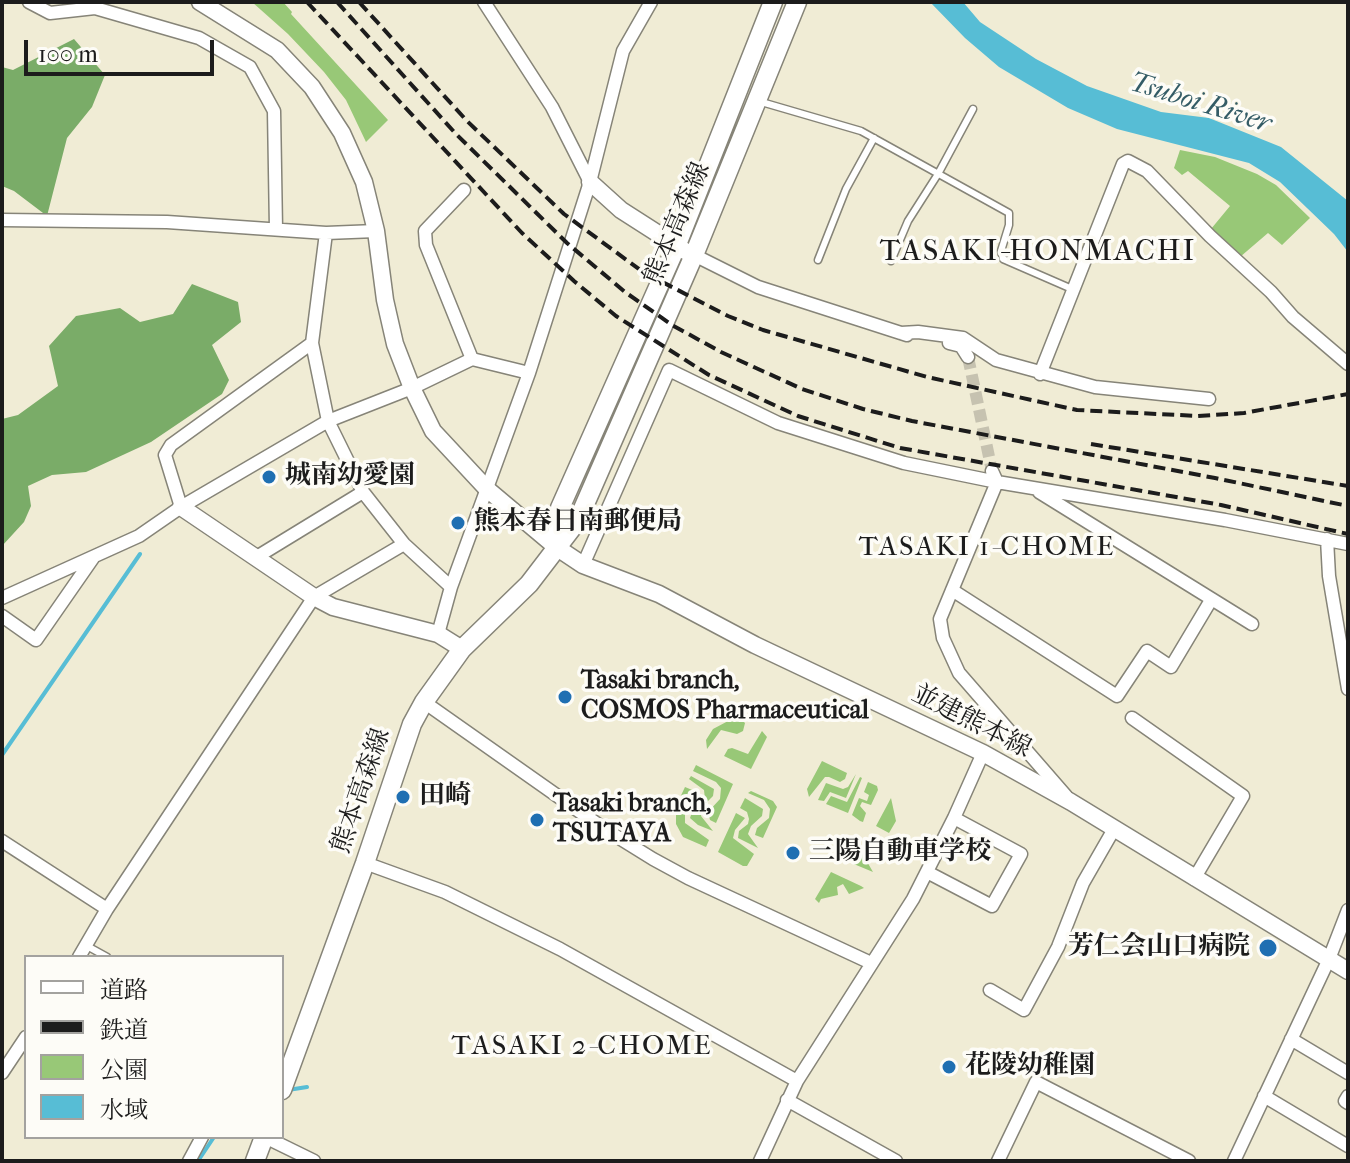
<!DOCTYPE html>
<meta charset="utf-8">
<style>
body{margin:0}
#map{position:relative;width:1350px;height:1163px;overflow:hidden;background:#f0ecd5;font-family:"IM FELL French Canon","Noto Serif JP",serif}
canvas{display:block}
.frame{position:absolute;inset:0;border:4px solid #1c1c1c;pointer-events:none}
.legend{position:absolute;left:24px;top:955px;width:260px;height:184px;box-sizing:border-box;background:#fdfcf7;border:2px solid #a3a29f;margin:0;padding:10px 14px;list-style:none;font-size:24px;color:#1c1c1c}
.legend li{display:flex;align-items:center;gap:16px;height:40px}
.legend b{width:40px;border:2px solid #a3a29f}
.scale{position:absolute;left:24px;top:40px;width:190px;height:36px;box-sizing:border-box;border:4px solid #1c1c1c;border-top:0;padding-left:10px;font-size:24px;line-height:28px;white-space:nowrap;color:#1c1c1c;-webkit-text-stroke:6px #fdfcf7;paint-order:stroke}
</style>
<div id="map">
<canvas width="1350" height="1163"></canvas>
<div class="frame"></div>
<ul class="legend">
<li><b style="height:10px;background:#fff"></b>道路</li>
<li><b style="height:10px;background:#1c1c1c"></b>鉄道</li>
<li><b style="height:22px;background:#98c877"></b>公園</li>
<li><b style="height:22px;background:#57bdd5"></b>水域</li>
</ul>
<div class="scale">100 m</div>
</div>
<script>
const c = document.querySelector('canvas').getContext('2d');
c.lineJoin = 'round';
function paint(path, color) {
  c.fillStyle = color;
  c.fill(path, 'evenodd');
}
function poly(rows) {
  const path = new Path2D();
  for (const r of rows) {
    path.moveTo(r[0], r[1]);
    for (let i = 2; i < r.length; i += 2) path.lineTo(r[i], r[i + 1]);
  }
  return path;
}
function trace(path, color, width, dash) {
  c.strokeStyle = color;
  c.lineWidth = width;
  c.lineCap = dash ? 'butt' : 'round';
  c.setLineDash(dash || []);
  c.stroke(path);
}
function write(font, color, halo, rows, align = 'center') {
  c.font = font + ' "IM FELL French Canon","Noto Serif JP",serif';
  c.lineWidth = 7;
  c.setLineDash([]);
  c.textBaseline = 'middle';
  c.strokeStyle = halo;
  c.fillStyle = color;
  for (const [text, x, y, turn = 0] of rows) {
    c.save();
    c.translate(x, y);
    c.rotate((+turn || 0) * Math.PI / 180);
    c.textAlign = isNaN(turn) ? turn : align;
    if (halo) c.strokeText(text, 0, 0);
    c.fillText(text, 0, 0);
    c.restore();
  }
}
const green = poly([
 [252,2,283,2,292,12,291,14,388,120,366,142,346,100,324,72,288,34],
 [1180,150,1215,157,1257,174,1276,185,1310,218,1282,245,1268,233,1240,257,1211,229,1230,206,1188,171,1182,175,1174,168],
 [730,720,742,720,745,723,743,731,737,734,721,730,707,749,706,740,713,729],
 [762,731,767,737,751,769,724,756,728,749,732,748,748,754],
 [822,761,847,773,845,779,840,782,829,777,825,777,809,797,807,789],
 [696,765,733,784,716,823,710,820,708,812,720,799,721,788,716,782,693,771],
 [856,774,846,798,830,792,824,801,818,800,826,783,843,789,848,787],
 [691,776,714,789,713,796,703,806,701,816,713,831,698,825,690,818,692,812,705,799,704,790,689,779],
 [860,777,862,778,848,813,826,804,831,796,847,802],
 [868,782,877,786,878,790,871,805,862,802,860,806,866,813,863,822,860,821,852,815,859,798,867,801,869,795,864,792],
 [685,787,697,792,697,797,685,810,685,823,709,840,706,847,683,837,676,824,676,806],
 [751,791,773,801,777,807,763,838,755,835,757,828,769,818,770,809,764,800,748,793],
 [745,798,763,809,762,816,751,826,748,834,758,848,738,838,739,831,748,824,749,819,747,812,740,808],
 [891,798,896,821,889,833,876,826],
 [736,813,745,818,735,830,733,838,754,854,747,866,743,866,718,852],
 [847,836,855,841,873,872,837,857],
 [831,872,861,886,864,888,849,894,843,884,837,887,838,895,821,899,819,903,815,899]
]);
const forest = poly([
 [74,39,105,75,92,107,67,138,47,216,14,191,2,186,2,67,13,70],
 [192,284,238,302,241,322,212,345,229,380,222,394,151,442,86,472,52,475,28,486,31,506,24,522,2,546,2,419,18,415,58,386,49,346,76,316,120,308,140,322,173,314]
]);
const water = poly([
 [930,2,963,2,980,22,1036,59,1087,86,1161,112,1209,118,1281,147,1348,201,1348,252,1334,234,1280,182,1249,163,1117,129,1068,108,999,67,965,38]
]);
const stream = poly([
 [2,755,140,554],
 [288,1090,307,1087],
 [198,1161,214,1137]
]);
const streetTunnel = poly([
 [968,357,992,471]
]);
const lane = poly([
 [758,101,861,131,1009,213,1009,225,1001,251,1003,259,1072,289],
 [818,260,846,189,874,138],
 [891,261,908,221,938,174,973,109],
 [87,946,107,957]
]);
const street = poly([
 [29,2,50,13,95,8,199,38,250,67,274,111,276,229],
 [484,2,552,107,590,182],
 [464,190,425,231,426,245,472,359],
 [2,220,167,222,326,233,376,231],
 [326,233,312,343,328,421,363,492,404,544,451,587],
 [694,255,758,287,907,335],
 [901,333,918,332,963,338,996,360,1095,387,1209,399],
 [949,343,961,346,968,357],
 [1040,374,1123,164,1128,161,1147,171,1210,236,1271,292,1293,317,1348,364],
 [992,471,997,482,940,619,943,638,959,673,1066,796],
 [1039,492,1252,624],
 [181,507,165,455,171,445,312,343],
 [1327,539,1329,576,1348,689],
 [255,558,363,492],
 [583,565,669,370,778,423,904,463,997,482,1225,520,1348,544],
 [952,590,1117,696,1147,651,1171,667,1211,600],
 [2,598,139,536,181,507,328,421,412,388,472,359,529,373],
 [2,616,36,640,93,558],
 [438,634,451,587,529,373,590,182,623,51,651,2],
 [424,702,603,828,653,859,688,878,871,963],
 [1132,718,1243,796,1194,879],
 [2,841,107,909],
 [365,863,445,892,560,949,797,1081],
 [927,872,992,906,1021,854,954,818],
 [79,957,107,909,314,597,404,544],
 [990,990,1024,1010,1058,947,1083,883,1114,829],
 [1291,1039,1348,1073],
 [2,1073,26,1037],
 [1264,1096,1348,1146],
 [1348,1096,1345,1101,1348,1103],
 [787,1100,896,1161],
 [265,1137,314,1161],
 [189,1161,202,1137],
 [760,1161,797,1081,913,899,954,818,983,753],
 [998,1161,1036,1082,1189,1161],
 [1234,1161,1329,959,1348,910]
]);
const secondary = poly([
 [200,2,277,50,312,87,342,133,364,182,376,231,385,300,395,344,412,388,433,431,487,489,556,547,583,565,659,594,755,645,983,753,1071,802,1348,971],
 [590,182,621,210,685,251],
 [181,507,314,597,333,607,438,634,462,649]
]);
const primary = poly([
 [556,547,560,508,676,247,773,2],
 [282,1090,365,863,412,724,424,702,462,649,529,584,578,520,694,255,797,2],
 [255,1161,264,1137]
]);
const rail = poly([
 [307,2,522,233,574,281,616,316,709,375,798,416,900,448,1221,505,1348,534],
 [337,2,456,134,567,243,625,292,672,325,721,352,802,389,863,409,912,421,1215,478,1348,506],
 [359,2,467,121,564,214,643,272,728,316,763,330,927,377,1077,410,1198,416,1244,413,1348,394],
 [1091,444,1348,486]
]);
const markers = [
 [269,477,8,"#1f6fb2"],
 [458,523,8,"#1f6fb2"],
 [565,697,8,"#1f6fb2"],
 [403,797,8,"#1f6fb2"],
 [537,820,8,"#1f6fb2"],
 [793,853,8,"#1f6fb2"],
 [1268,948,10,"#1f6fb2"],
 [949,1067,8,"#1f6fb2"]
];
const streetNames = [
 ["熊本高森線",678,224,-67],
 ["並建熊本線",971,722,27],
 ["熊本高森線",362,791,-71]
];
const poiNames = [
 ["城南幼愛園",285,477],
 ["熊本春日南郵便局",474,523],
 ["Tasaki branch,",581,682],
 ["COSMOS Pharmaceutical",581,712],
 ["田崎",419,797],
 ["Tasaki branch,",553,805],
 ["TSUTAYA",553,835],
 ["三陽自動車学校",809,853],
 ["芳仁会山口病院",1250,948,"right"],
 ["花陵幼稚園",965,1067]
];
const waterNames = [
 ["Tsuboi River",1200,104,17]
];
const neighbourhoodNames = [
 ["TASAKI 1-CHOME",987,548],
 ["TASAKI 2-CHOME",582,1047]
];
const quarterNames = [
 ["TASAKI-HONMACHI",1038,253]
];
paint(green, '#98c877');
paint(forest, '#7aac68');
paint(water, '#57bdd5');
trace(stream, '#57bdd5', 4);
trace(streetTunnel, '#c6c2b0', 12, [12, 6]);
trace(lane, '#868478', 9);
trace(street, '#868478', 15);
trace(secondary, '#868478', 19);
trace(primary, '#868478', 21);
trace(lane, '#fff', 6);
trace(street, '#fff', 12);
trace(secondary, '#fff', 16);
trace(primary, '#fff', 18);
trace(rail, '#1c1c1c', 4, [12, 6]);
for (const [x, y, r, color] of markers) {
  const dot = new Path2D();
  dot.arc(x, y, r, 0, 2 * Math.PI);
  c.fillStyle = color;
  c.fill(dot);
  trace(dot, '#fdfcf7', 3);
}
write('26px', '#1c1c1c', '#fdfcf7', streetNames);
write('bold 26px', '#1c1c1c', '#fdfcf7', poiNames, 'left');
write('italic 28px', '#345c66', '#fdfcf7', waterNames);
c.letterSpacing = '2px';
write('28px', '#1c1c1c', '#fdfcf7', neighbourhoodNames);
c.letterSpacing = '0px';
c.letterSpacing = '2px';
write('30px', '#1c1c1c', '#fdfcf7', quarterNames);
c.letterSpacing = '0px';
</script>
